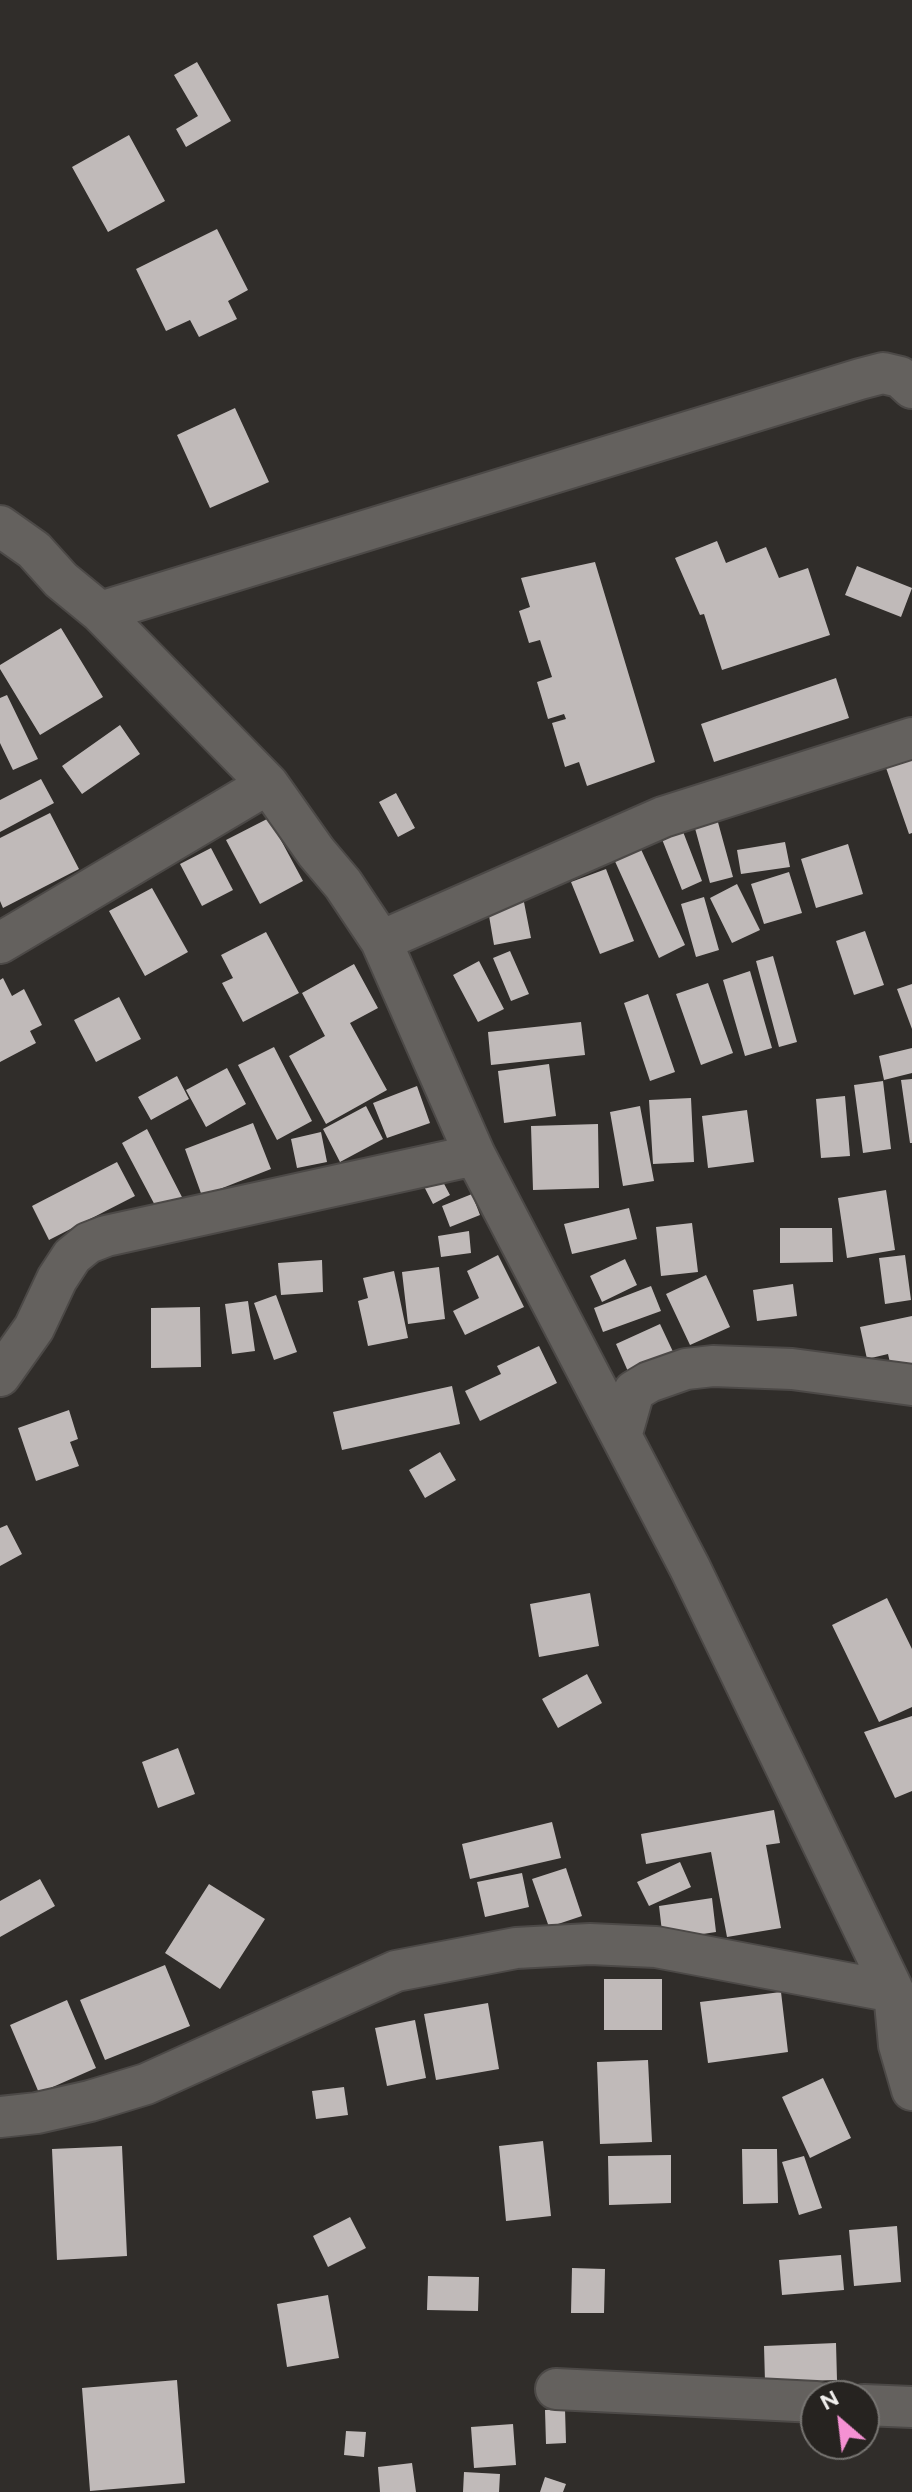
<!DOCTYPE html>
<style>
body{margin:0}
#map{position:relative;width:912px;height:2492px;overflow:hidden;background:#302d2a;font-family:Figtree,sans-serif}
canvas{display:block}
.north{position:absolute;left:800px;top:2380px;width:80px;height:80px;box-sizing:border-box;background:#262320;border:2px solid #777572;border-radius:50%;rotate:332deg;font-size:22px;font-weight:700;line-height:32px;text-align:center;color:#f1efed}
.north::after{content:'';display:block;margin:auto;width:28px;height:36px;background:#f591d3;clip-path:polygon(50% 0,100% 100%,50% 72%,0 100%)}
</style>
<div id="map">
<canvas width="912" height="2492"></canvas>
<div class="north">N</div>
</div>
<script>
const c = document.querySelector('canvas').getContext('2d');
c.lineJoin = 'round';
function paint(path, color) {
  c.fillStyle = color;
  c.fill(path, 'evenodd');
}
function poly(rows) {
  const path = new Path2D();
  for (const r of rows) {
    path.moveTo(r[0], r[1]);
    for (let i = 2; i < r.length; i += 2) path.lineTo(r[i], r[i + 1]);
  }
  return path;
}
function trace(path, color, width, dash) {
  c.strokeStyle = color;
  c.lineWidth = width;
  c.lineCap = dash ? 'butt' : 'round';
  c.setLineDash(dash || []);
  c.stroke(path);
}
const building = poly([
 [197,62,231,121,186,147,176,129,198,116,174,75],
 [129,135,165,201,108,232,72,167],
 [217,229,248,290,228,301,237,319,199,337,190,320,166,331,136,269],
 [235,408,269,482,210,508,177,435],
 [717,541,726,563,766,547,779,578,808,568,830,635,722,670,704,614,700,615,675,558],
 [595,562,655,762,587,786,579,762,565,767,552,723,566,719,564,714,548,719,537,682,552,677,540,640,529,643,519,611,530,607,521,578],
 [857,566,912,588,901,617,845,595],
 [61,628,103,697,40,735,0,669,0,665],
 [836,678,849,718,714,762,701,724],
 [7,695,38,759,13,770,0,743,0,698],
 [120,725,140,754,82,794,62,766],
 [912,752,912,833,909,834,884,762],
 [41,779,54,803,0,832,0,800],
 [396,793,415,828,398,837,379,802],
 [50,813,79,869,3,908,0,901,0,838],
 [716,815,733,877,710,883,693,821],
 [677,816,702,881,682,890,656,824],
 [269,818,303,881,260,904,226,840],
 [785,842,790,867,741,874,737,850],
 [848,844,863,894,816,908,801,859],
 [639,845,685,945,659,958,613,857],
 [211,848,233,890,202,906,180,864],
 [606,869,634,941,600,954,571,882],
 [789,872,802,913,764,924,751,884],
 [737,884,760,930,732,943,710,898],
 [152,888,188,952,145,976,109,911],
 [523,897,531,938,494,945,487,904],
 [704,897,719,950,696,957,681,904],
 [865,931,884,985,854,995,836,941],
 [266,932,299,993,243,1022,222,983,233,978,221,955],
 [510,951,529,994,511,1001,493,958],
 [773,956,797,1042,779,1047,756,961],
 [479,961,504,1009,478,1022,453,975],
 [354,964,378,1008,350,1023,387,1090,326,1124,289,1056,325,1036,302,993],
 [750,971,772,1048,745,1056,723,980],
 [3,978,12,996,24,989,42,1025,30,1031,36,1043,0,1062,0,980],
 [708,983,733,1053,701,1065,676,994],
 [912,984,912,1029,897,989],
 [648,994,675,1072,650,1081,624,1003],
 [119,997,141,1039,96,1062,74,1020],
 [581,1022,585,1055,491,1065,488,1032],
 [274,1047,312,1121,277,1140,238,1065],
 [912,1048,912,1073,884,1080,879,1056],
 [549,1064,556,1116,504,1123,498,1071],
 [227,1068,246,1104,206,1127,186,1090],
 [177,1076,189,1099,151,1120,138,1097],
 [912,1079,912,1143,910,1143,901,1080],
 [883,1081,891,1149,863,1153,854,1085],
 [417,1086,430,1123,387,1138,373,1103],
 [845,1096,850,1156,821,1158,816,1099],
 [691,1098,694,1162,653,1164,649,1100],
 [366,1106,383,1139,340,1162,323,1129],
 [640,1106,654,1181,623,1186,610,1112],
 [747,1110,754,1162,708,1168,702,1116],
 [253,1123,271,1169,202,1196,185,1149],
 [598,1124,599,1188,533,1190,531,1126],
 [147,1129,183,1199,158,1211,122,1143],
 [321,1132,327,1162,297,1168,291,1139],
 [425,1148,450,1195,433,1204,409,1157],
 [117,1162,135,1196,49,1240,32,1206],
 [886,1190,895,1250,847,1258,838,1198],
 [472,1194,480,1215,450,1227,442,1206],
 [629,1208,637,1239,572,1254,564,1224],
 [692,1223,698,1272,661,1276,656,1227],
 [780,1228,832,1228,833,1262,780,1263],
 [469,1231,471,1253,441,1257,438,1236],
 [498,1255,524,1307,465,1335,453,1311,479,1298,467,1271],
 [905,1255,911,1300,885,1304,879,1258],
 [625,1259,637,1285,602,1302,590,1276],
 [322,1260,323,1292,281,1295,278,1263],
 [439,1267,445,1319,408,1324,402,1272],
 [394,1271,408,1338,368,1346,358,1301,368,1298,363,1278],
 [706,1275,730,1327,690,1345,666,1294],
 [793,1284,797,1316,757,1321,753,1290],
 [651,1286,661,1311,603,1332,594,1308],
 [276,1295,297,1352,274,1360,254,1303],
 [248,1301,255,1351,232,1354,225,1304],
 [200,1307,201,1367,151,1368,151,1308],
 [912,1316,912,1371,893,1376,888,1354,867,1359,860,1327],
 [660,1324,675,1356,630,1376,616,1344],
 [539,1346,557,1383,480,1421,465,1391,501,1374,497,1366],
 [452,1386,460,1424,342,1450,333,1412],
 [69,1410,78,1439,70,1442,79,1466,36,1481,18,1428],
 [440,1452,456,1480,425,1498,409,1470],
 [7,1525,22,1554,0,1566,0,1528],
 [590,1593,599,1646,539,1657,530,1604],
 [887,1598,912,1649,912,1707,879,1722,832,1625],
 [587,1674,602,1703,558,1728,542,1699],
 [912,1716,912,1791,895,1798,864,1732],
 [178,1748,195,1794,158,1808,142,1762],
 [774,1810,780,1843,766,1845,781,1928,727,1937,711,1852,646,1864,641,1834],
 [552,1822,561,1858,470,1879,462,1844],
 [680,1862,691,1887,649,1906,637,1882],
 [566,1868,582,1916,549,1927,532,1879],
 [522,1873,529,1907,485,1917,477,1882],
 [40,1879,55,1906,0,1937,0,1901],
 [209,1884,265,1919,220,1989,165,1953],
 [712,1898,716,1932,663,1940,659,1906],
 [165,1965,190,2026,105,2060,80,2000],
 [604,1979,662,1979,662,2030,604,2030],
 [781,1992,788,2052,708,2063,700,2002],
 [67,2000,96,2068,39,2093,10,2025],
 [488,2003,499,2069,436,2080,424,2014],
 [415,2020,426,2078,387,2086,375,2028],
 [648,2060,652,2142,600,2144,597,2062],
 [823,2078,851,2138,810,2158,782,2097],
 [344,2087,348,2115,316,2119,312,2091],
 [543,2141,551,2216,506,2221,499,2146],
 [122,2146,127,2256,57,2260,52,2149],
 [742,2149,777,2149,778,2203,743,2204],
 [671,2155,671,2203,609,2205,608,2156],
 [804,2156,822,2208,799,2215,782,2162],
 [350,2217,366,2248,328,2267,313,2236],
 [897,2226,901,2282,854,2286,849,2230],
 [841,2255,844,2290,782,2295,779,2260],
 [572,2268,605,2269,604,2313,571,2313],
 [428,2276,479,2277,478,2311,427,2310],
 [328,2295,339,2358,287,2367,277,2304],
 [836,2343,837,2380,765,2382,764,2346],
 [177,2380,185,2483,90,2491,82,2388],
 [565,2409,566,2443,546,2444,545,2410],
 [513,2424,516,2465,474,2468,471,2427],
 [346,2431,366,2432,364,2457,344,2455],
 [412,2463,416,2492,380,2492,378,2467],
 [464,2472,500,2474,499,2492,463,2492],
 [545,2477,566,2484,563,2492,540,2492]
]);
const street = poly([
 [0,526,34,550,61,580,100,612,268,784,316,852,343,884,381,941,475,1155,690,1568,894,1992,899,2045,912,2090],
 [100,612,860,379,883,373,900,377,912,388],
 [381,941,663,817,912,738],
 [0,943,268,784],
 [0,1376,34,1328,57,1279,72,1256,88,1243,106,1236,475,1155],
 [622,1433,634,1391,649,1382,686,1369,713,1366,792,1369,912,1385],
 [0,2117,37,2113,90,2101,146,2084,396,1971,516,1948,590,1944,656,1947,894,1992],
 [556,2389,816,2402],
 [864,2405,912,2407]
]);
paint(building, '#c0bab9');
trace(street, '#4c4947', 44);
trace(street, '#64615e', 40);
</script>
